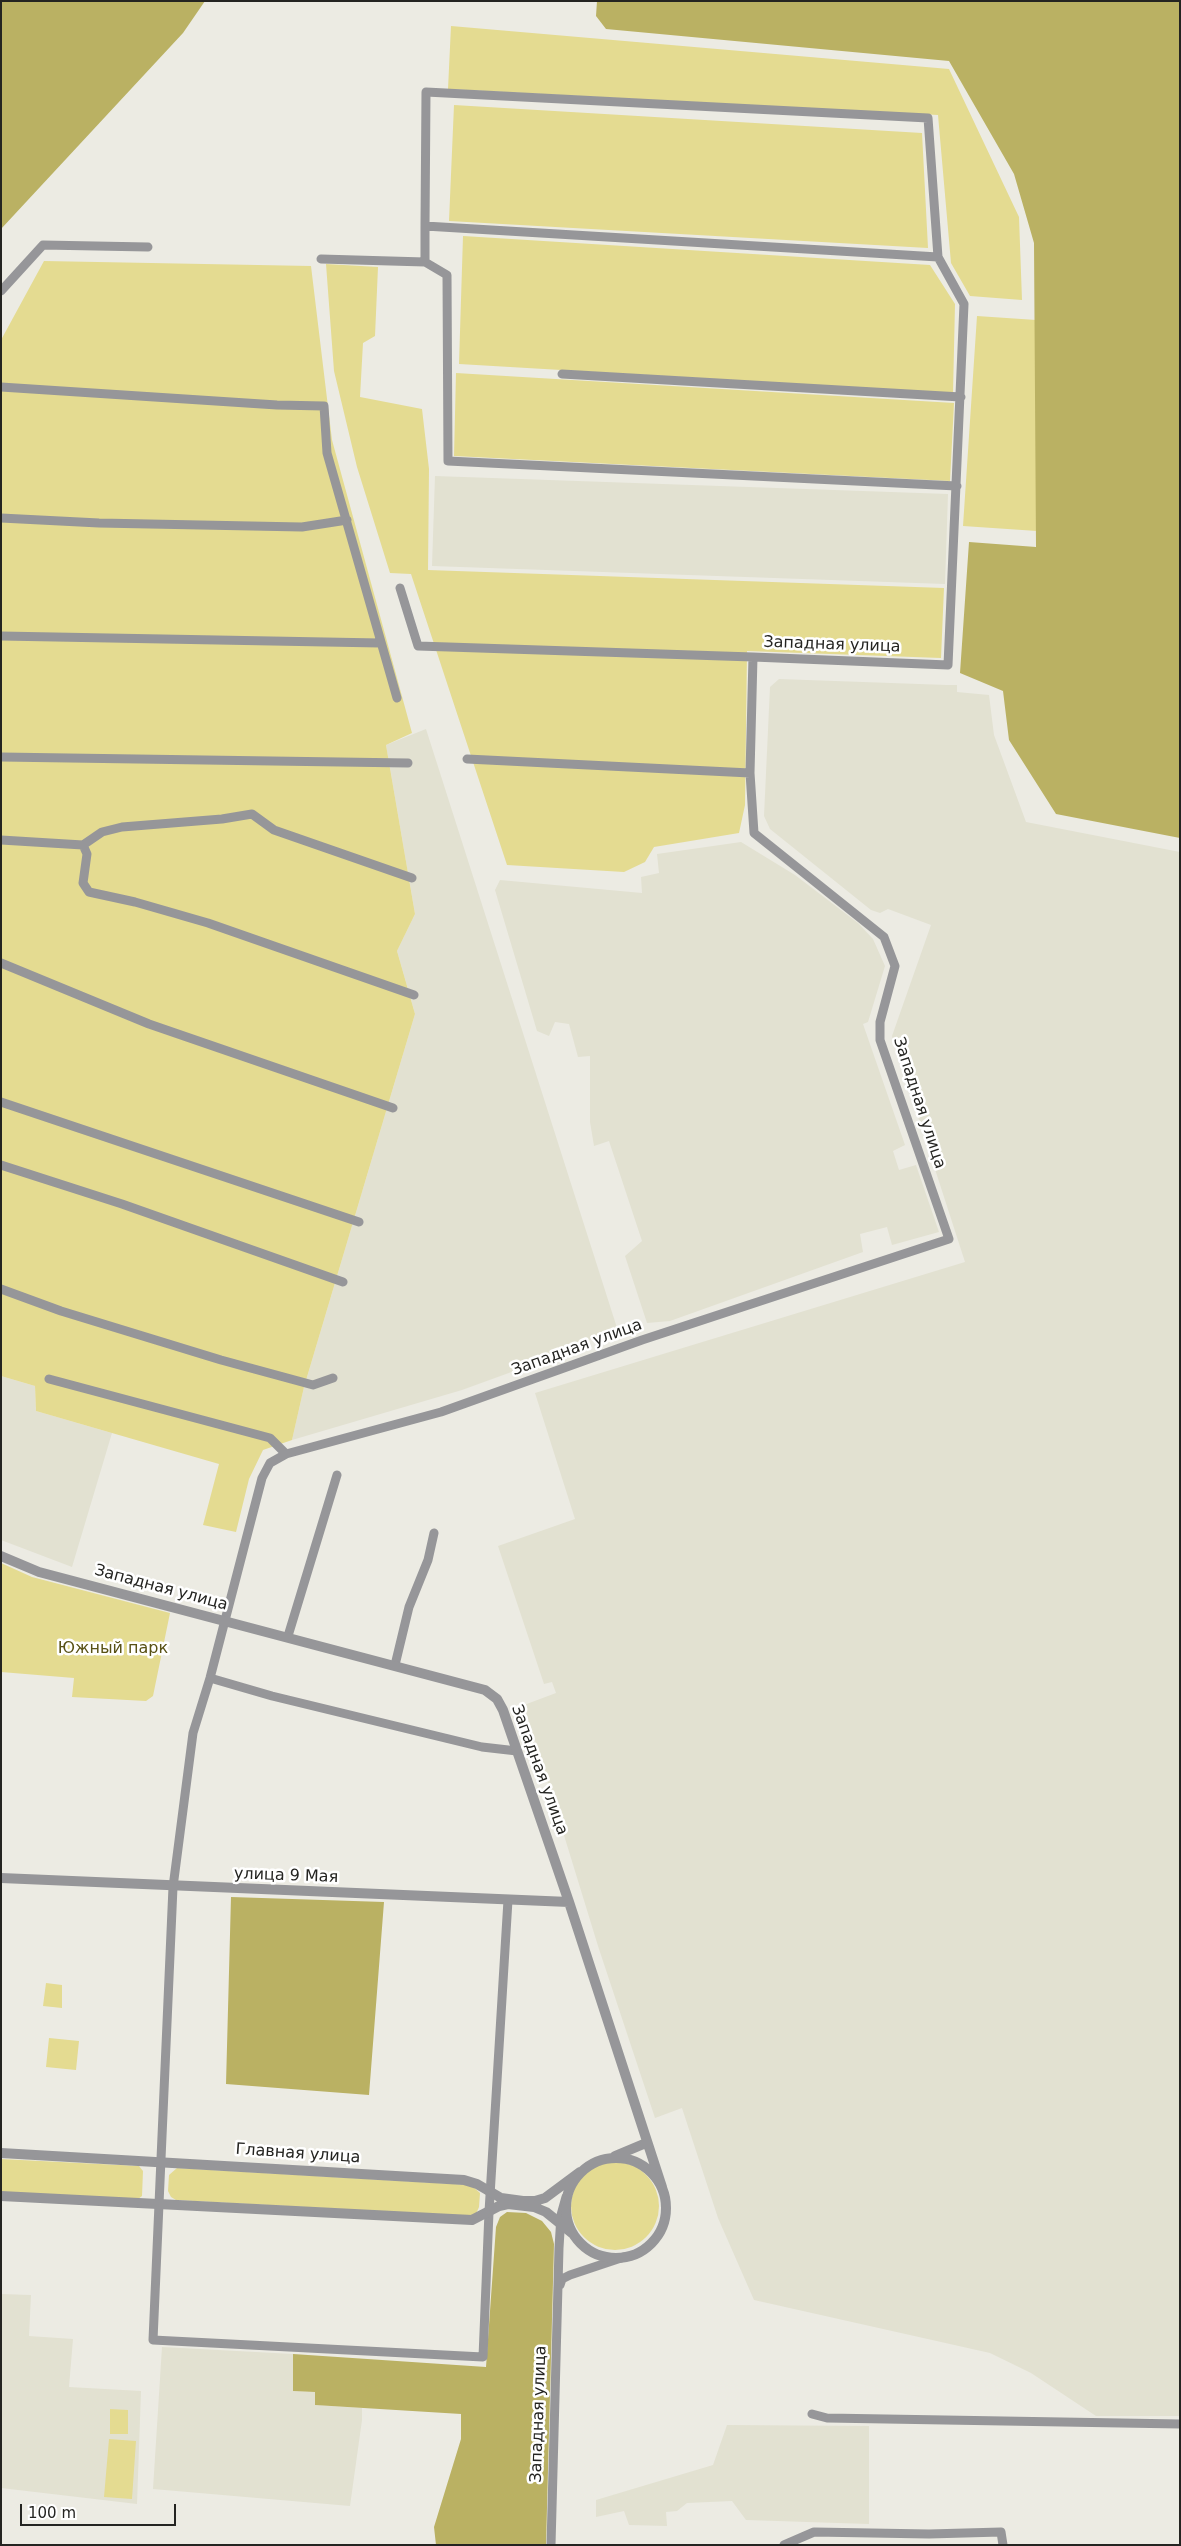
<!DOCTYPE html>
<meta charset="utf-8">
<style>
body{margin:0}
#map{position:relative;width:1181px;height:2546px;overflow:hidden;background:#ecebe3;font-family:"DejaVu Sans",sans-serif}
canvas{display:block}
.frame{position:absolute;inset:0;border:2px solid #242421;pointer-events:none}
.scale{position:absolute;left:20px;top:2504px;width:156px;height:22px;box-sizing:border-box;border:2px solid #242421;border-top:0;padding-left:6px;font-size:15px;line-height:18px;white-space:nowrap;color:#242421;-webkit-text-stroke:4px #fff;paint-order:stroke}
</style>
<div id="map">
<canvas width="1181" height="2546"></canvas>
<div class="frame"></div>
<div class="scale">100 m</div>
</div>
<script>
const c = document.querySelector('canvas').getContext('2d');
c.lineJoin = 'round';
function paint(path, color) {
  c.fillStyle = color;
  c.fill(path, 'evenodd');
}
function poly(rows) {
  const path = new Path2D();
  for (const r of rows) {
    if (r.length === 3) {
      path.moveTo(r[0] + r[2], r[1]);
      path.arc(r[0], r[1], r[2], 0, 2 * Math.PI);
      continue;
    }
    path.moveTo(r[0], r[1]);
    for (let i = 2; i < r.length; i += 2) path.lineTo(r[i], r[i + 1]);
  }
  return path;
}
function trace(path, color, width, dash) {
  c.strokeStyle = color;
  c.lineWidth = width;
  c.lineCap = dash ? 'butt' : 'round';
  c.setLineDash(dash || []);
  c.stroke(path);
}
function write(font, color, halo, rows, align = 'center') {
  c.font = font + ' "DejaVu Sans",sans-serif';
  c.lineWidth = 5;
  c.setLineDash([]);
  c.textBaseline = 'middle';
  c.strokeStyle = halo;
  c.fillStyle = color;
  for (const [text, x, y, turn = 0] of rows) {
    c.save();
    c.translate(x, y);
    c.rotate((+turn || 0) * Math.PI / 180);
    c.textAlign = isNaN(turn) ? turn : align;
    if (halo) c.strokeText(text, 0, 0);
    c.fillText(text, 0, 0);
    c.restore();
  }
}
const built = poly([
 [435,476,948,494,945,584,432,566],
 [779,679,947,685,957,685,957,692,989,695,994,735,1026,822,1180,852,1180,2416,1096,2416,1031,2373,990,2353,754,2300,718,2218,682,2108,655,2118,598,1946,524,1705,556,1693,552,1682,544,1684,498,1546,575,1519,535,1393,965,1262,892,1036,931,925,888,909,880,913,871,910,770,829,764,816,770,687],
 [426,729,618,1331,551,1352,550,1358,462,1390,292,1440,304,1387,415,1014,397,951,415,914,386,745],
 [741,842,795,875,858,923,873,939,885,966,868,1022,863,1024,905,1145,893,1151,899,1170,916,1165,939,1232,892,1245,887,1227,860,1234,863,1252,670,1321,647,1323,625,1256,642,1241,609,1141,594,1146,590,1122,590,1056,578,1057,569,1024,555,1022,549,1036,537,1031,495,890,500,880,642,893,641,877,659,873,657,854],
 [1,1376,35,1386,36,1411,112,1433,72,1567,1,1540],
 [1,2294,31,2295,29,2336,73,2339,69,2387,141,2391,137,2504,1,2488],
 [162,2347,293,2354,293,2391,315,2392,315,2405,362,2408,362,2420,350,2506,153,2489],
 [727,2425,869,2426,869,2524,746,2520,732,2501,687,2503,677,2511,666,2512,667,2526,629,2525,624,2511,596,2517,596,2500,713,2465]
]);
const green = poly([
 [451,26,949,69,1019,217,1022,300,970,296,951,263,938,115,448,89],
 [454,105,922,133,928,248,449,221],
 [463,236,930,265,955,304,953,393,459,364],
 [44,261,311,266,332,440,412,733,386,745,415,914,397,951,415,1014,304,1387,292,1440,263,1450,249,1479,236,1532,203,1525,219,1464,36,1411,35,1386,1,1376,1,340],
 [326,264,378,267,375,336,363,343,360,397,422,409,429,469,428,570,944,588,941,658,747,651,745,805,739,833,654,847,645,862,624,872,507,865,411,574,390,573,357,467,334,371],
 [977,316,1051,321,1037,531,963,526],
 [456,373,954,403,950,481,454,456],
 [1,1563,32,1577,170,1613,153,1696,146,1701,72,1697,74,1678,1,1672],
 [46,1983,62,1985,62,2008,43,2006],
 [49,2038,79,2041,76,2070,46,2067],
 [1,2159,139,2166,143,2171,142,2196,138,2199,1,2192],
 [615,2206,44],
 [177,2168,471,2185,480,2193,479,2207,476,2214,470,2216,176,2200,171,2197,168,2191,169,2175],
 [110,2409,128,2410,128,2434,110,2434],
 [109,2439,136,2441,132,2499,104,2497]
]);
const forest = poly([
 [1,1,205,1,183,33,1,229],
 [597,1,1180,1,1180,838,1056,814,1009,740,1003,691,960,673,969,542,1036,547,1034,243,1014,174,949,61,606,29,596,16],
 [231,1897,384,1902,369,2095,226,2084],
 [507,2212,526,2213,542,2221,551,2232,554,2244,546,2545,436,2545,434,2527,461,2439,461,2414,315,2405,315,2392,293,2391,293,2354,486,2367,496,2227,500,2217]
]);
const minor = poly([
 [425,226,426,92,928,118,938,257],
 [321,259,425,262,425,226,938,257,964,304,948,665,753,657,750,773,754,833,884,937,895,966,880,1022,880,1040,949,1239,642,1340,441,1412,286,1454,270,1463,262,1478,210,1678,193,1733,173,1887,153,2340,483,2357,489,2212,508,1900],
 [425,262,447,275,448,461,957,486],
 [1,291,43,245,148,247],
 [562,374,961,397],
 [1,387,277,405,324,406,327,453,397,698],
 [1,518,99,523,302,527,347,520],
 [400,588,418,646,753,657],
 [1,636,380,643],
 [1,757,408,763],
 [467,759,750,773],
 [1,840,83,845,87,854,83,883,89,892,135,902,208,923,414,995],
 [83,845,102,832,122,827,222,819,252,814,274,830,412,878],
 [1,963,149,1024,393,1108],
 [1,1102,359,1222],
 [1,1165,122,1204,343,1282],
 [1,1289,61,1311,221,1360,313,1385,333,1378],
 [49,1379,270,1438,286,1454],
 [288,1636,337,1475],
 [395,1665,409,1607,428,1560,434,1533],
 [210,1678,272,1696,482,1747,517,1751],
 [560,2285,562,2279,570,2275,624,2257],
 [812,2414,827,2418,1180,2424],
 [551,2545,559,2248,561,2215,566,2197],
 [784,2545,814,2532,929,2534,1001,2532,1003,2545]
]);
const tertiary = poly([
 [1,1556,39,1572,485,1690,497,1699,503,1710,569,1902,662,2187],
 [1,1878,569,1902],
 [1,2153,464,2180,477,2184,501,2198,523,2201,535,2201,545,2198,580,2172],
 [615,2156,646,2143],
 [616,2208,50],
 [1,2196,472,2220,499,2206,508,2204,534,2207,546,2212,572,2233]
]);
const streetNames = [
 ["Западная улица",832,645,2],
 ["Западная улица",919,1103,72],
 ["Западная улица",577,1348,-20],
 ["Западная улица",161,1588,15],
 ["Западная улица",539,1770,70],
 ["улица 9 Мая",286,1876,2],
 ["Главная улица",298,2154,4],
 ["Западная улица",539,2414,-88]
];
const parkNames = [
 ["Южный парк",113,1649]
];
paint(built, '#e2e1d1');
paint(green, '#e4db91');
paint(forest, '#bab163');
trace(minor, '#969699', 9);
trace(tertiary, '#969699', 10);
write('16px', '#242421', '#fff', streetNames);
write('16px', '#585115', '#fff', parkNames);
</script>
